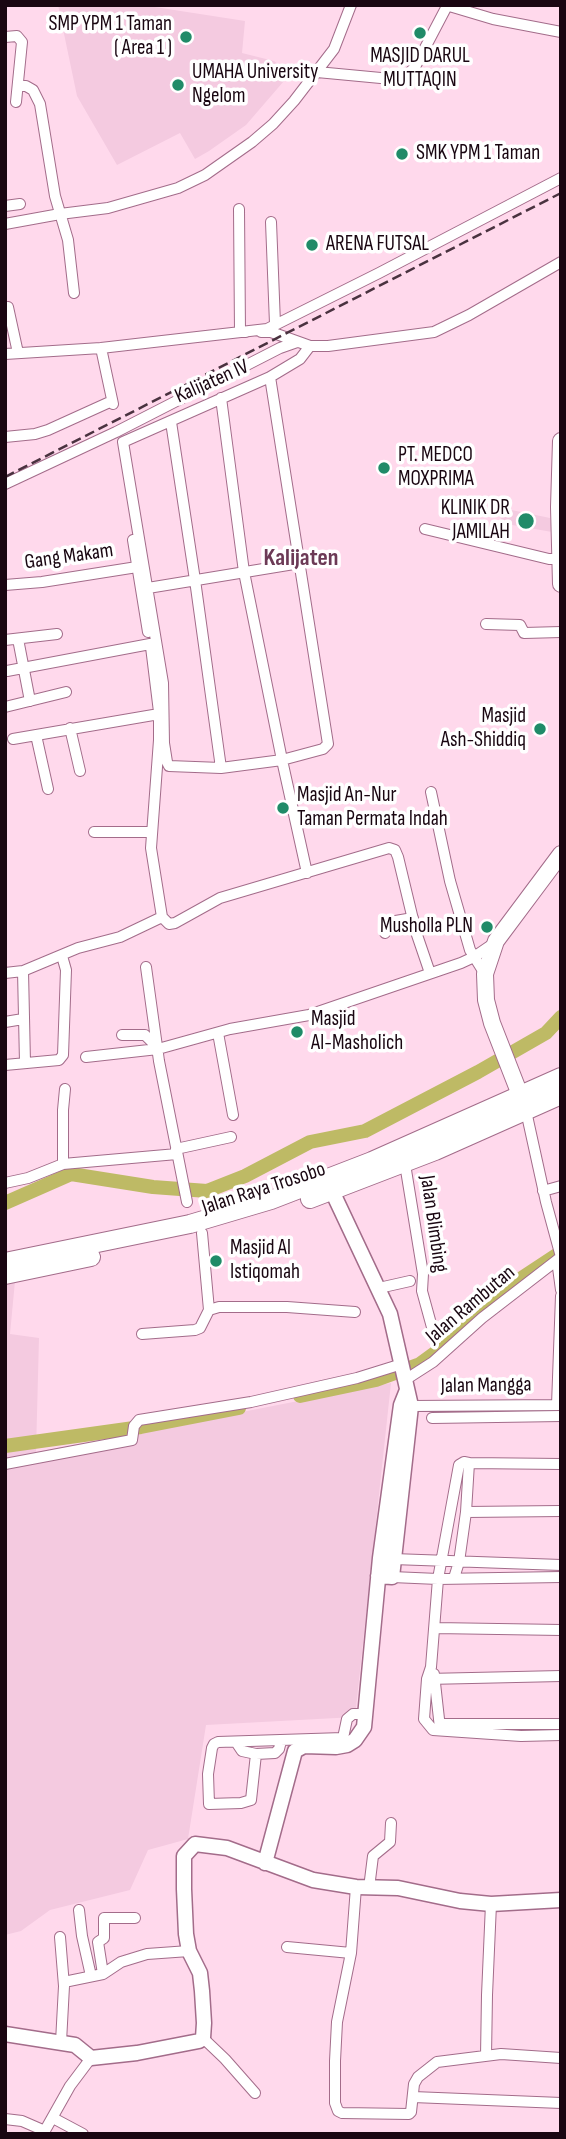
<!DOCTYPE html>
<style>
body{margin:0}
#map{position:relative;width:566px;height:2139px;overflow:hidden;background:#ffd9ec;font-family:"Sofia Sans Condensed",sans-serif}
canvas{display:block}
.frame{position:absolute;inset:0;border:7px solid #190611;pointer-events:none}
</style>
<div id="map">
<canvas width="566" height="2139"></canvas>
<div class="frame"></div>
</div>
<script>
const c = document.querySelector('canvas').getContext('2d');
c.lineJoin = 'round';
function paint(path, color) {
  c.fillStyle = color;
  c.fill(path, 'evenodd');
}
function poly(rows) {
  const path = new Path2D();
  for (const r of rows) {
    path.moveTo(r[0], r[1]);
    for (let i = 2; i < r.length; i += 2) path.lineTo(r[i], r[i + 1]);
  }
  return path;
}
function trace(path, color, width, dash) {
  c.strokeStyle = color;
  c.lineWidth = width;
  c.lineCap = dash ? 'butt' : 'round';
  c.setLineDash(dash || []);
  c.stroke(path);
}
function write(font, color, halo, rows, align = 'center') {
  c.font = font + ' "Sofia Sans Condensed",sans-serif';
  c.lineWidth = 7;
  c.setLineDash([]);
  c.textBaseline = 'middle';
  c.strokeStyle = halo;
  c.fillStyle = color;
  for (const [text, x, y, turn = 0] of rows) {
    c.save();
    c.translate(x, y);
    c.rotate((+turn || 0) * Math.PI / 180);
    c.textAlign = isNaN(turn) ? turn : align;
    if (halo) c.strokeText(text, 0, 0);
    c.fillText(text, 0, 0);
    c.restore();
  }
}
const built = poly([
 [58,5,142,5,245,21,242,53,274,61,290,74,246,125,209,151,195,159,180,133,117,165,77,96],
 [502,508,550,518,552,532,501,523],
 [15,1281,10,1334,39,1338,36,1452,391,1383,355,1717,206,1725,188,1839,148,1850,130,1890,50,1910,21,1931,5,1935,5,1283]
]);
const river = poly([
 [5,1203,71,1174,153,1187,207,1191,245,1176,310,1142,365,1131,478,1072,546,1033,561,1017],
 [300,1396,376,1380,420,1364,446,1345,473,1310,561,1252],
 [5,1446,141,1427,239,1408]
]);
const street = poly([
 [446,5,493,19,561,32],
 [5,37,17,36,22,42,16,102],
 [317,72,402,80,415,67,447,6],
 [18,86,26,86,33,90,40,104,55,196,68,240,74,293],
 [5,206,20,204],
 [239,209,240,332,246,332],
 [271,222,275,324],
 [5,224,60,214,108,208,178,188,205,175,252,142,273,124,294,101,334,49,351,5],
 [8,307,18,353],
 [261,332,271,332,310,346,328,346,434,332,469,315,561,262],
 [101,348,113,404],
 [5,354,101,348,267,329,379,273,561,178],
 [270,377,328,744,323,749,282,760,221,768,169,766,167,762,164,743,163,683,123,442,270,377,300,359,310,346],
 [221,398,244,572,282,760,307,873],
 [171,422,195,580,221,768],
 [5,437,35,434,48,430,112,401],
 [5,484,116,432,280,348,297,342],
 [425,529,549,559,560,559],
 [133,540,148,632],
 [5,585,42,582,137,567],
 [148,588,300,563],
 [486,624,520,625,524,633,561,632],
 [18,639,30,701],
 [5,640,57,634],
 [151,647,159,712],
 [7,671,150,644],
 [5,707,66,692],
 [70,728,80,771],
 [36,735,48,789],
 [13,739,159,714,159,740,151,848,162,917],
 [431,792,450,881,470,950,485,974],
 [94,832,151,832],
 [385,933,384,923,413,918],
 [146,967,159,1061,187,1202],
 [23,971,25,1063],
 [5,973,23,971,78,948,120,937,162,917,169,924,175,923,220,898,389,848,395,850,398,857,416,932,430,973],
 [5,1022,23,1019],
 [218,1033,233,1115],
 [122,1035,145,1035,158,1048],
 [86,1057,158,1049,230,1029,309,1015,461,963,474,957,496,942],
 [5,1065,59,1060,63,1055,66,970,62,956],
 [176,1149,231,1137],
 [63,1164,63,1110,65,1089],
 [405,1164,423,1274,422,1291,433,1331],
 [5,1183,28,1178,63,1164,177,1154],
 [543,1191,561,1186],
 [202,1233,209,1310],
 [557,1260,561,1290],
 [379,1288,410,1281],
 [142,1334,195,1330,200,1328,209,1310,219,1307,287,1307,355,1312],
 [405,1380,433,1362,482,1318,561,1257,546,1202,526,1111],
 [557,1405,561,1296],
 [411,1406,561,1405],
 [432,1418,561,1416],
 [469,1463,561,1464],
 [5,1464,132,1440,134,1426,139,1420,251,1402,357,1378,402,1364],
 [466,1512,561,1511],
 [393,1559,561,1565],
 [392,1577,438,1579,561,1577],
 [454,1578,459,1562,466,1512,469,1463,464,1462,459,1465,438,1579,431,1667,427,1679,424,1719,433,1730,521,1736,561,1735],
 [435,1628,561,1630],
 [434,1674,440,1728],
 [427,1679,561,1676],
 [440,1724,561,1724],
 [236,1742,242,1751,256,1754,275,1753,279,1749,281,1741],
 [256,1754,251,1800,241,1803,209,1804,208,1774,212,1748,214,1744,218,1742,343,1738,347,1719,353,1714,365,1714],
 [356,1887,351,1953,337,2022,335,2061,335,2103,338,2111,342,2113,409,2114,411,2112,414,2084,418,2077,437,2062,501,2054,561,2058],
 [369,1888,373,1856,390,1842,391,1823],
 [79,1910,82,1936,91,1976],
 [60,1937,64,1986,61,2042],
 [287,1947,351,1953],
 [103,1974,98,1942,104,1938,104,1918,135,1918],
 [64,1982,103,1974,121,1962,147,1954,189,1951],
 [203,2038,225,2059,255,2093],
 [486,2056,487,1995,491,1904],
 [413,2097,561,2103],
 [53,2118,83,2134],
 [5,2119,22,2121,45,2131],
 [43,2134,70,2086,91,2058]
]);
const secondary = poly([
 [332,1191,390,1314,411,1406,392,1577,378,1576],
 [265,1863,295,1751,304,1746,336,1747,347,1745,355,1740,364,1727,380,1558,401,1405,407,1390],
 [5,2034,75,2045,91,2058,137,2053,199,2041,203,2038,204,2023,202,1991,200,1973,189,1951,186,1934,184,1889,184,1856,195,1844,227,1848,313,1880,356,1887,398,1888,460,1901,491,1904,561,1900]
]);
const primary = poly([
 [561,441,559,507,561,584],
 [524,1105,492,1023,486,1000,485,974,496,941,561,854]
]);
const highway = poly([
 [310,1199,435,1151,561,1095],
 [5,1262,190,1224,271,1200,372,1161,561,1077],
 [5,1275,91,1257]
]);
const rail = poly([
 [5,477,561,193]
]);
const markers = [
 [420,33,7,"#208b68"],
 [186,37,7,"#208b68"],
 [178,85,7,"#208b68"],
 [402,154,7,"#208b68"],
 [312,245,7,"#208b68"],
 [384,468,7,"#208b68"],
 [526,521,9,"#208b68"],
 [540,729,7,"#208b68"],
 [283,808,7,"#208b68"],
 [487,927,7,"#208b68"],
 [297,1032,7,"#208b68"],
 [216,1261,7,"#208b68"]
];
const poiNames = [
 ["SMP YPM 1 Taman",172,25,"right"],
 ["( Area 1 )",172,49,"right"],
 ["MASJID DARUL",420,57,"center"],
 ["MUTTAQIN",420,81,"center"],
 ["UMAHA University",192,73],
 ["Ngelom",192,97],
 ["SMK YPM 1 Taman",416,154],
 ["ARENA FUTSAL",326,245],
 ["PT. MEDCO",398,456],
 ["MOXPRIMA",398,480],
 ["KLINIK DR",510,509,"right"],
 ["JAMILAH",510,533,"right"],
 ["Masjid",526,717,"right"],
 ["Ash-Shiddiq",526,741,"right"],
 ["Masjid An-Nur",297,796],
 ["Taman Permata Indah",297,820],
 ["Musholla PLN",473,927,"right"],
 ["Masjid",311,1020],
 ["Al-Masholich",311,1044],
 ["Masjid Al",230,1249],
 ["Istiqomah",230,1273]
];
const streetNames = [
 ["Kalijaten IV",212,382,-24],
 ["Gang Makam",69,557,-8],
 ["Jalan Raya Trosobo",264,1189,-18],
 ["Jalan Blimbing",433,1224,82],
 ["Jalan Rambutan",471,1305,-40],
 ["Jalan Mangga",486,1386,-1]
];
const quarterNames = [
 ["Kalijaten",301,559]
];
paint(built, '#f4cae0');
trace(river, '#beba65', 14);
trace(street, '#a36c8a', 12);
trace(secondary, '#a36c8a', 17);
trace(primary, '#a36c8a', 18);
trace(highway, '#a36c8a', 20);
trace(street, '#fff', 10);
trace(secondary, '#fff', 14);
trace(primary, '#fff', 16);
trace(highway, '#fff', 18);
trace(rail, '#49323f', 2.5, [10, 5]);
for (const [x, y, r, color] of markers) {
  const dot = new Path2D();
  dot.arc(x, y, r, 0, 2 * Math.PI);
  c.fillStyle = color;
  c.fill(dot);
  trace(dot, '#fff', 2.5);
}
write('21px', '#190611', '#fff', poiNames, 'left');
write('21px', '#190611', '#fff', streetNames);
write('bold 24px', '#6c3a56', '#fff', quarterNames);
</script>
